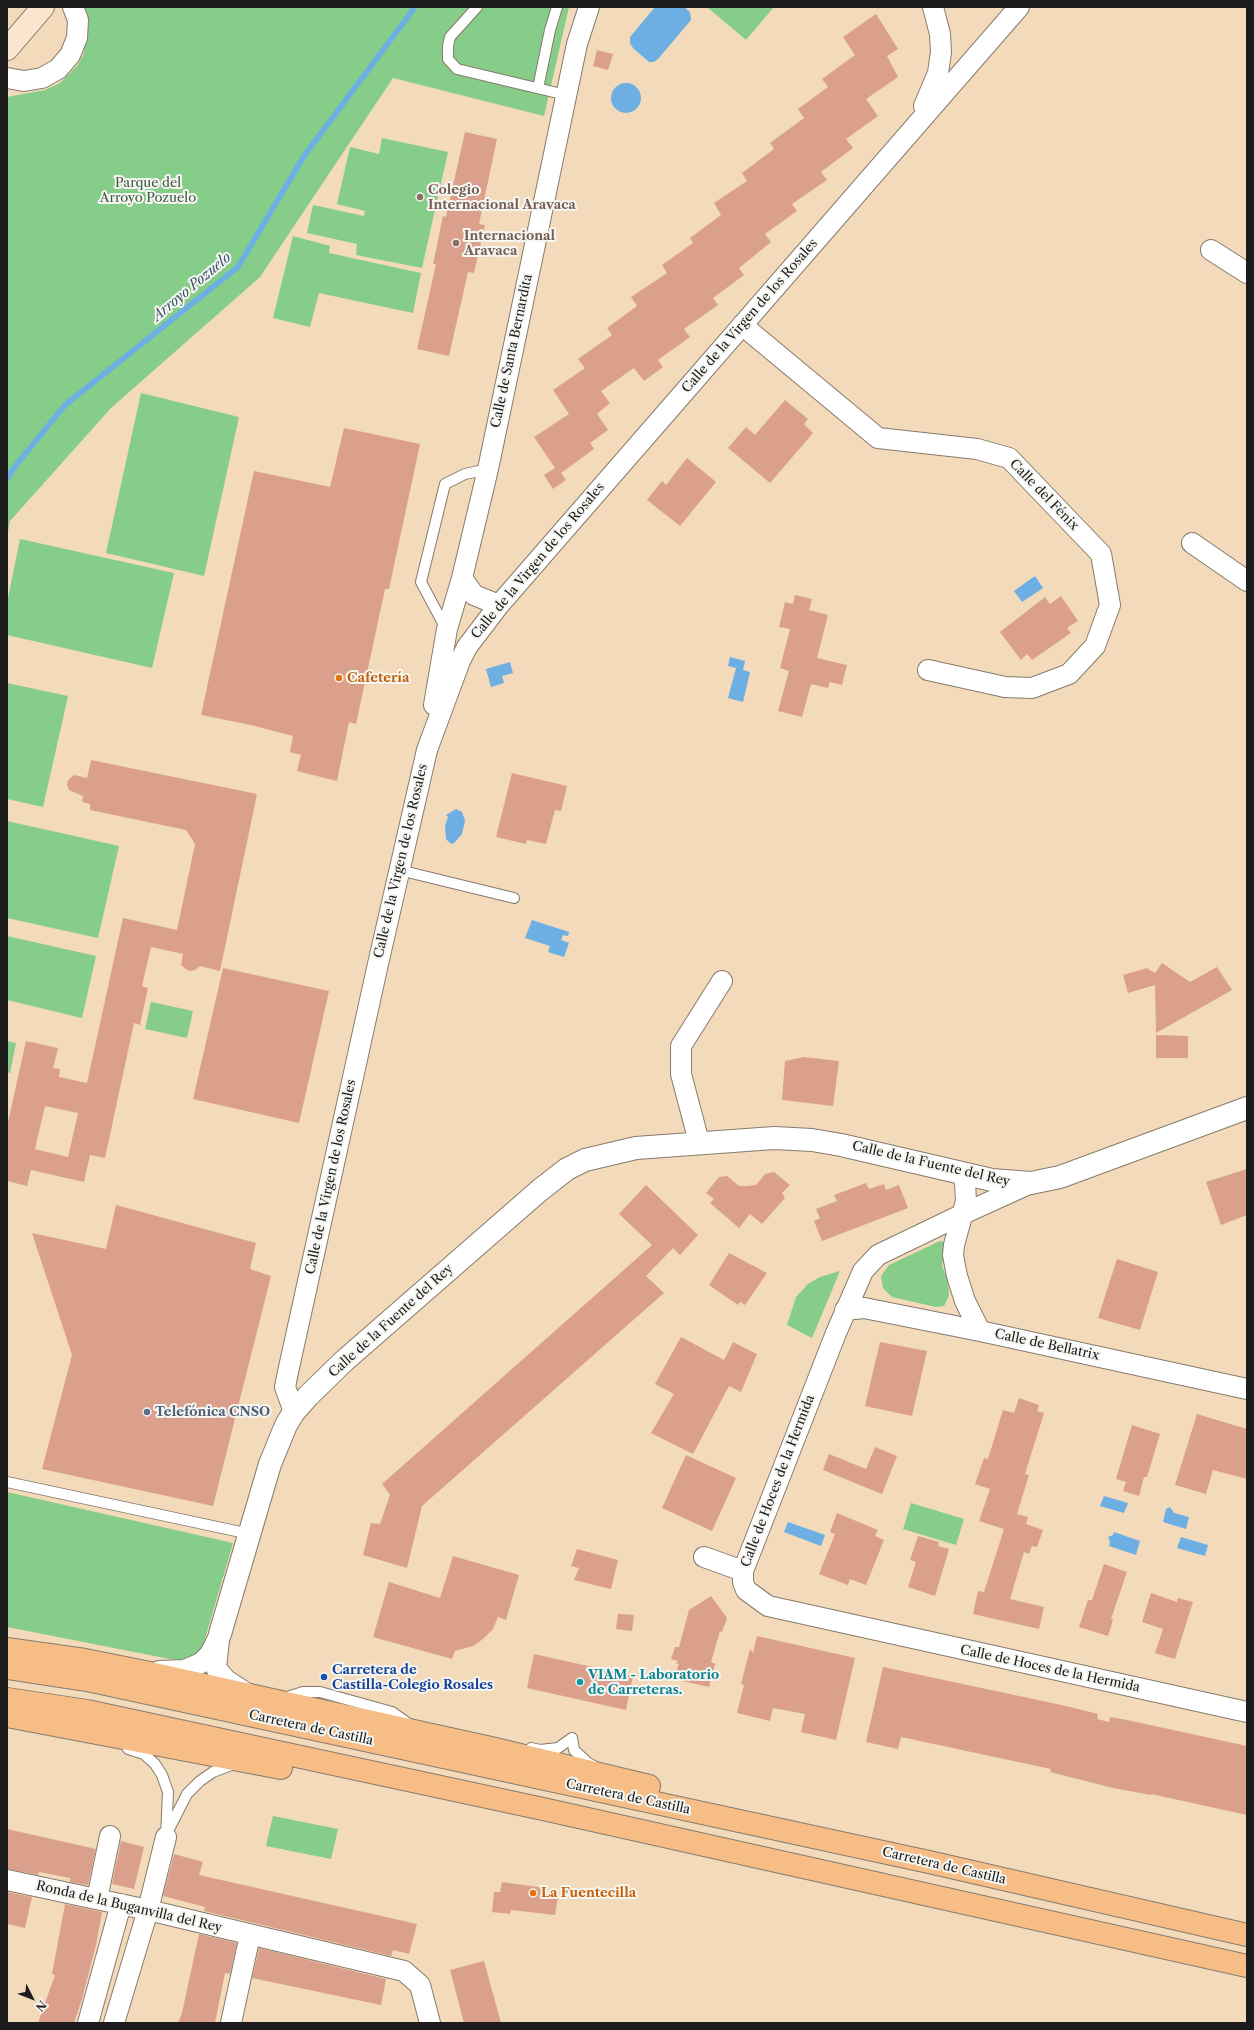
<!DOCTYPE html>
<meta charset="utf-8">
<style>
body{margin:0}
#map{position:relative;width:1254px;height:2030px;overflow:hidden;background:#f2dabb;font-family:"Libre Caslon Text",serif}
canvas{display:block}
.frame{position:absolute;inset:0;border:8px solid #1c1c1c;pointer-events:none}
.north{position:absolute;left:12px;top:1978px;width:40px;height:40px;-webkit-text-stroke:3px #f6f6f2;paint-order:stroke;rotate:132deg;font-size:11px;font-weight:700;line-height:16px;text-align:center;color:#1c1c1c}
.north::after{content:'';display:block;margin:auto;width:14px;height:18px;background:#1c1c1c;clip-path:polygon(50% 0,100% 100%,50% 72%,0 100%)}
</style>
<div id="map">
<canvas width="1254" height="2030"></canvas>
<div class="frame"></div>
<div class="north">N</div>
</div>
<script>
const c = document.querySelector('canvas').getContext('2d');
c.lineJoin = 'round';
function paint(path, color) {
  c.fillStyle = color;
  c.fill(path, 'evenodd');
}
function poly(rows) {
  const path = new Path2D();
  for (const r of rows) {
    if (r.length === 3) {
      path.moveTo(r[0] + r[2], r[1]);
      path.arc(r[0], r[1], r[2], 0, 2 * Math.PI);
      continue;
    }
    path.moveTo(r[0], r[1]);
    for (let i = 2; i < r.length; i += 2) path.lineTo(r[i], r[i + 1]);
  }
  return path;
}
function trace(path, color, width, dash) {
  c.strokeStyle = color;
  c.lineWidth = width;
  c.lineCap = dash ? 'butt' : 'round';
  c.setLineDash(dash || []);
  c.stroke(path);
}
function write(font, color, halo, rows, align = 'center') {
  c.font = font + ' "Libre Caslon Text",serif';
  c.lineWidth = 4;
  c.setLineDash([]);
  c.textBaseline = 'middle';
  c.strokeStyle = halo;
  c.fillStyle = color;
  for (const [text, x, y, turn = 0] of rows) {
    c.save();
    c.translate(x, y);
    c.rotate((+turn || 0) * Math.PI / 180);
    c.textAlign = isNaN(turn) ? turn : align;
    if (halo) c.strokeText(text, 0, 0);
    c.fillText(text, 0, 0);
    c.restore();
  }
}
const green = poly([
 [83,7,569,7,544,116,393,78,260,277,111,408,10,521,7,537,7,97,45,90,60,83,77,66,83,55,88,33,87,22],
 [707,7,774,7,746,40],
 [382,138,448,152,422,268,356,255,357,244,307,233,313,205,364,216,365,211,337,204,350,147,379,154],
 [293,236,330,246,329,253,421,273,413,313,319,293,310,327,273,318],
 [141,393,239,417,204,576,106,553],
 [20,539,174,573,152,668,7,635,7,603],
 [7,683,68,696,43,807,7,799],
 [7,821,119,846,98,938,7,918],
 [7,936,96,956,82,1018,7,1000],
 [151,1002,193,1011,187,1038,145,1029],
 [7,1041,16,1043,10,1073,7,1072],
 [940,1241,947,1243,942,1266,948,1281,949,1296,944,1306,936,1307,892,1297,883,1288,881,1276,889,1265],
 [840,1271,812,1338,787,1325,796,1297,808,1284,820,1277],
 [7,1492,233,1543,202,1649,196,1655,186,1659,175,1660,7,1627],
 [911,1503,964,1519,956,1545,903,1529],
 [273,1816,338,1829,331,1859,266,1846]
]);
const water = poly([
 [655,7,684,7,690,12,691,20,658,59,654,62,649,62,633,48,630,43,630,37],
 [626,98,15],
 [1035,576,1043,588,1022,602,1014,591],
 [730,657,745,661,743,670,750,672,743,702,728,698,736,668,728,666],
 [510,662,513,673,502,676,504,683,491,687,486,669],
 [456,809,462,812,465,821,462,834,454,843,451,844,446,839,445,826,448,817,446,815],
 [532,920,569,932,568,936,563,935,561,940,569,943,564,957,548,952,550,946,525,938],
 [1104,1496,1128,1503,1124,1513,1100,1506],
 [1170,1507,1174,1513,1189,1517,1186,1529,1163,1522,1166,1509],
 [788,1522,825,1535,821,1546,784,1532],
 [1114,1532,1140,1541,1136,1555,1109,1546,1110,1542,1108,1537,1113,1535],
 [1181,1537,1208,1545,1205,1556,1177,1548]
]);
const stream = poly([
 [7,479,13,469,65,405,238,267,304,156,415,7]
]);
const building = poly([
 [876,14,898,49,887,56,898,77,866,99,878,116,846,139,853,148,821,172,827,180,792,204,797,211,765,234,771,242,739,268,744,275,713,298,718,305,684,329,690,337,658,360,663,367,644,381,634,368,601,391,610,403,597,414,608,430,590,443,594,449,561,473,566,480,553,489,544,475,555,468,534,437,569,414,553,390,585,368,578,359,612,335,607,328,637,306,631,297,667,273,662,265,693,243,690,238,721,215,714,203,747,181,742,173,774,149,770,143,804,118,798,109,828,87,822,79,855,55,843,37],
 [597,50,613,54,608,70,593,66],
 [465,132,497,139,479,224,485,225,474,273,468,272,449,356,417,349,436,264,433,264,443,216,446,217],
 [785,400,808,419,804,424,813,433,770,483,728,448,746,427,755,435],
 [344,428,420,444,389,589,385,589,356,724,349,722,337,781,297,771,301,755,290,752,293,736,251,725,201,715,254,471,330,487],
 [687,458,716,482,680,526,647,500,662,481,666,485],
 [795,595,812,599,809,610,828,615,817,658,847,665,842,685,830,682,828,688,811,684,802,717,778,711,789,671,780,668,790,629,779,627,785,602,793,604],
 [1061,596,1078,621,1067,628,1071,633,1032,660,1027,654,1021,660,1000,632,1045,597,1050,604],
 [91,760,257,794,220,971,200,966,195,970,189,971,181,965,183,954,151,947,142,986,148,988,140,1025,134,1023,105,1158,90,1155,84,1182,31,1170,27,1186,7,1181,7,1127,26,1041,58,1048,53,1068,60,1069,59,1077,87,1083,123,918,177,930,195,844,186,830,90,810,90,804,82,802,83,796,69,790,67,785,68,780,74,775,87,778],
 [45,1106,78,1113,68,1157,35,1149],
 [512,773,567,786,561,811,555,810,546,844,527,840,526,844,496,837],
 [1162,963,1190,982,1217,967,1232,990,1156,1033,1155,985,1128,993,1123,975,1147,968,1155,973],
 [223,968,329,991,299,1123,193,1099],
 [1156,1035,1188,1036,1188,1058,1156,1058],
 [804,1057,839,1061,833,1106,782,1100,785,1061],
 [1247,1169,1247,1215,1221,1225,1206,1182],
 [774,1172,790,1185,782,1193,785,1198,762,1224,750,1214,739,1228,710,1203,714,1199,706,1193,719,1177,727,1176,739,1186,747,1186,756,1185,765,1174],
 [866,1183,869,1189,884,1184,886,1190,899,1185,908,1208,822,1241,814,1221,820,1218,816,1209,837,1201,834,1195],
 [646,1185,698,1235,680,1255,673,1248,646,1276,664,1293,422,1506,407,1568,363,1555,371,1523,380,1524,390,1495,382,1484,652,1245,619,1214],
 [116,1205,256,1243,250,1269,271,1276,213,1506,42,1469,72,1355,32,1233,106,1249],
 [729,1253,767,1273,745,1305,740,1302,738,1305,709,1285],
 [1117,1259,1158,1272,1140,1330,1098,1318],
 [681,1337,724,1360,733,1342,757,1354,741,1392,729,1386,693,1454,651,1433,674,1394,655,1384],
 [880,1342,927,1351,912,1416,865,1406],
 [1019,1398,1039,1405,1037,1411,1044,1413,1025,1474,1029,1475,1017,1514,1028,1517,1026,1524,1043,1530,1037,1547,1032,1546,1029,1554,1024,1552,1010,1599,1044,1607,1039,1629,973,1614,978,1591,984,1592,1004,1529,979,1521,990,1489,975,1484,984,1458,988,1459,1003,1410,1014,1413],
 [1197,1414,1247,1429,1247,1479,1213,1470,1206,1494,1175,1485],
 [1132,1425,1160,1434,1147,1477,1144,1477,1139,1496,1123,1491,1126,1482,1116,1479],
 [875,1447,897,1456,882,1494,823,1470,829,1454,866,1469],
 [686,1455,736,1478,712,1531,662,1508],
 [837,1513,878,1530,875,1536,884,1540,866,1585,850,1579,848,1585,819,1574,835,1534,830,1532],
 [918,1536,939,1542,938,1546,949,1549,935,1596,908,1587,916,1562,910,1560],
 [577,1549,618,1560,611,1589,574,1580,579,1568,571,1566],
 [453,1556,519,1575,506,1620,498,1617,493,1629,483,1639,473,1646,455,1651,452,1659,373,1637,389,1582,440,1598],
 [1104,1564,1127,1572,1111,1619,1113,1620,1108,1636,1079,1627,1088,1600,1092,1600],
 [1151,1593,1177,1602,1178,1598,1193,1602,1175,1659,1155,1653,1163,1629,1142,1622],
 [711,1596,727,1618,722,1632,720,1631,711,1662,715,1664,709,1687,682,1681,683,1672,676,1671,679,1664,676,1664,678,1661,671,1659,675,1647,679,1647,689,1610],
 [618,1614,634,1615,632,1631,616,1629],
 [757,1636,855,1658,836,1740,801,1732,805,1714,773,1708,770,1721,737,1713,744,1685,741,1684,750,1649,753,1653],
 [534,1654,633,1676,626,1710,527,1688],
 [883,1667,1066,1706,1098,1714,1097,1719,1109,1722,1110,1717,1127,1720,1247,1746,1247,1815,1151,1794,1151,1795,1113,1788,1050,1772,1051,1769,901,1737,898,1749,866,1742],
 [7,1829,96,1849,88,1885,70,1882,70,1878,39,1872,38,1875,7,1869],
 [121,1841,144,1847,134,1889,112,1884],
 [174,1854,203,1862,199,1875,417,1924,409,1954,393,1950,391,1956,204,1911,205,1907,163,1896],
 [502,1882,545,1888,544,1895,558,1897,555,1915,511,1910,510,1914,492,1912,494,1892,500,1892],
 [7,1892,32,1897,25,1928,7,1924],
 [65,1904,102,1912,96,1945,82,1999,74,2023,38,2023,55,1975,52,1974],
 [199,1934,237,1943,230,1974,225,1973,215,2023,178,2023,182,2013],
 [259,1948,386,1979,381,2005,252,1978],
 [484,1961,501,2023,464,2023,450,1970]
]);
const service = poly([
 [477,7,450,37,448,46,448,59,457,69,566,95],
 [538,88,550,30,557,7],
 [446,629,421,582,445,484,465,474,488,469],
 [399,870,514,898],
 [7,1482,250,1534],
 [284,1698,303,1692,320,1692,392,1712,409,1724],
 [531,1748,540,1750,558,1748,572,1738,574,1750,588,1763,594,1766],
 [128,1749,144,1754,155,1764,162,1775,168,1792,166,1837],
 [169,1829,187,1794,200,1781,213,1772,234,1764]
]);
const minor = poly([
 [7,78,24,81,42,78,58,69,70,55,77,38,78,20,73,7],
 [924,106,938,73,941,52,940,34,933,7],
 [1211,250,1247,273],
 [742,325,878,438,977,449,1009,458,1101,554,1110,605,1095,646,1069,674,1032,688,1005,687,928,670],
 [1192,543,1247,581],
 [462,578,474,595,499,605],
 [434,705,447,629,462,578,488,469,577,44,589,7],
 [699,1142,681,1074,681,1046,722,981],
 [961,1173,965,1182,966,1201,954,1245,953,1255,957,1276,965,1301,980,1331],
 [1031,1183,963,1214,878,1255,863,1271,836,1333,743,1571,743,1582,746,1590,768,1606,1247,1712],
 [845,1310,864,1308,980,1331,1247,1389],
 [294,1412,285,1387,288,1372,378,964,427,750,460,661,467,647,499,605,1019,7],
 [704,1557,743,1571],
 [219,1640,216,1668,226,1680,246,1693],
 [159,1671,185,1670,201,1663,210,1654,220,1634],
 [7,1880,148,1910,404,1971,420,1985,430,2023],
 [97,1899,110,1836],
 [88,2023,121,1904],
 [114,2023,148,1910,166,1837],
 [231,2023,250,1935]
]);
const tertiary = poly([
 [220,1634,270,1464,286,1425,294,1412,308,1396,344,1361,540,1190,567,1169,585,1160,636,1148,774,1138,812,1140,841,1145,992,1180,1031,1183,1060,1177,1247,1108]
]);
const secondary = poly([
 [7,49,43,7]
]);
const trunk = poly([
 [7,1649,85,1660,145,1672,491,1748,649,1786],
 [7,1668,92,1681,929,1862,1247,1935],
 [7,1699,87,1711,543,1809,1247,1966],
 [7,1716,281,1768]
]);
const markers = [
 [420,197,4,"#8d6e63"],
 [456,243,4,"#8d6e63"],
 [339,678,4,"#e8710a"],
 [147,1412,4,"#5c6f8a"],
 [324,1677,4,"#1a4fb4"],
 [580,1682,4,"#0f9aa8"],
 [533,1893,4,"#e8710a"]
];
const parkNames = [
 ["Parque del",148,183],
 ["Arroyo Pozuelo",148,198]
];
const educationNames = [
 ["Colegio",428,190],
 ["Internacional Aravaca",428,205],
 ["Internacional",464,236],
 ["Aravaca",464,251]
];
const streetNames = [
 ["Calle de la Virgen de los Rosales",750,316,-49],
 ["Calle de Santa Bernardita",512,351,-78],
 ["Calle del Fénix",1044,495,46],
 ["Calle de la Virgen de los Rosales",538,561,-50],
 ["Calle de la Virgen de los Rosales",401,861,-77],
 ["Calle de la Fuente del Rey",931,1164,13],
 ["Calle de la Virgen de los Rosales",331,1177,-78],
 ["Calle de la Fuente del Rey",391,1321,-42],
 ["Calle de Bellatrix",1047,1345,12],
 ["Calle de Hoces de la Hermida",778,1481,-69],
 ["Calle de Hoces de la Hermida",1050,1669,12],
 ["Carretera de Castilla",311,1728,12],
 ["Carretera de Castilla",628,1797,12],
 ["Carretera de Castilla",944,1866,13],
 ["Ronda de la Buganvilla del Rey",129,1907,13]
];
const foodNames = [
 ["Cafetería",347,678],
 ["La Fuentecilla",541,1893]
];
const serviceNames = [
 ["Telefónica CNSO",155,1412]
];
const transitNames = [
 ["Carretera de",332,1670],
 ["Castilla-Colegio Rosales",332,1685]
];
const cultureNames = [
 ["VIAM - Laboratorio",588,1675],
 ["de Carreteras.",588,1690]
];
const waterNames = [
 ["Arroyo Pozuelo",192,287,-40]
];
paint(green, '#85cd89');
paint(water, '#6dafe2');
trace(stream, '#6dafe2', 5.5);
paint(building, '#dba08b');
trace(service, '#877b6c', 12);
trace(minor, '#877b6c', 22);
trace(tertiary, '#877b6c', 24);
trace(secondary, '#877b6c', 24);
trace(trunk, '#877b6c', 24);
trace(service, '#fff', 10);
trace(minor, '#fff', 20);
trace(tertiary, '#fff', 22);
trace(secondary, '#fbe5cf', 22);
trace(trunk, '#f6be86', 22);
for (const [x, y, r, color] of markers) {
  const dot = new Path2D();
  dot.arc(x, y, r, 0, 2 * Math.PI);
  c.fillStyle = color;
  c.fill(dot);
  trace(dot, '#f6f6f2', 1.5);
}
write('13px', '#415a42', '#f6f6f2', parkNames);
write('bold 13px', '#785e54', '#f6f6f2', educationNames, 'left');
write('13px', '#1c1c1c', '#f6f6f2', streetNames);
write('bold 13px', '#c56008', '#f6f6f2', foodNames, 'left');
write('bold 13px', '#4e5e75', '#f6f6f2', serviceNames, 'left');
write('bold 13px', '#164399', '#f6f6f2', transitNames, 'left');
write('bold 13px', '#0d838f', '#f6f6f2', cultureNames, 'left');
write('italic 14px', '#3c576b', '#f6f6f2', waterNames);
</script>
